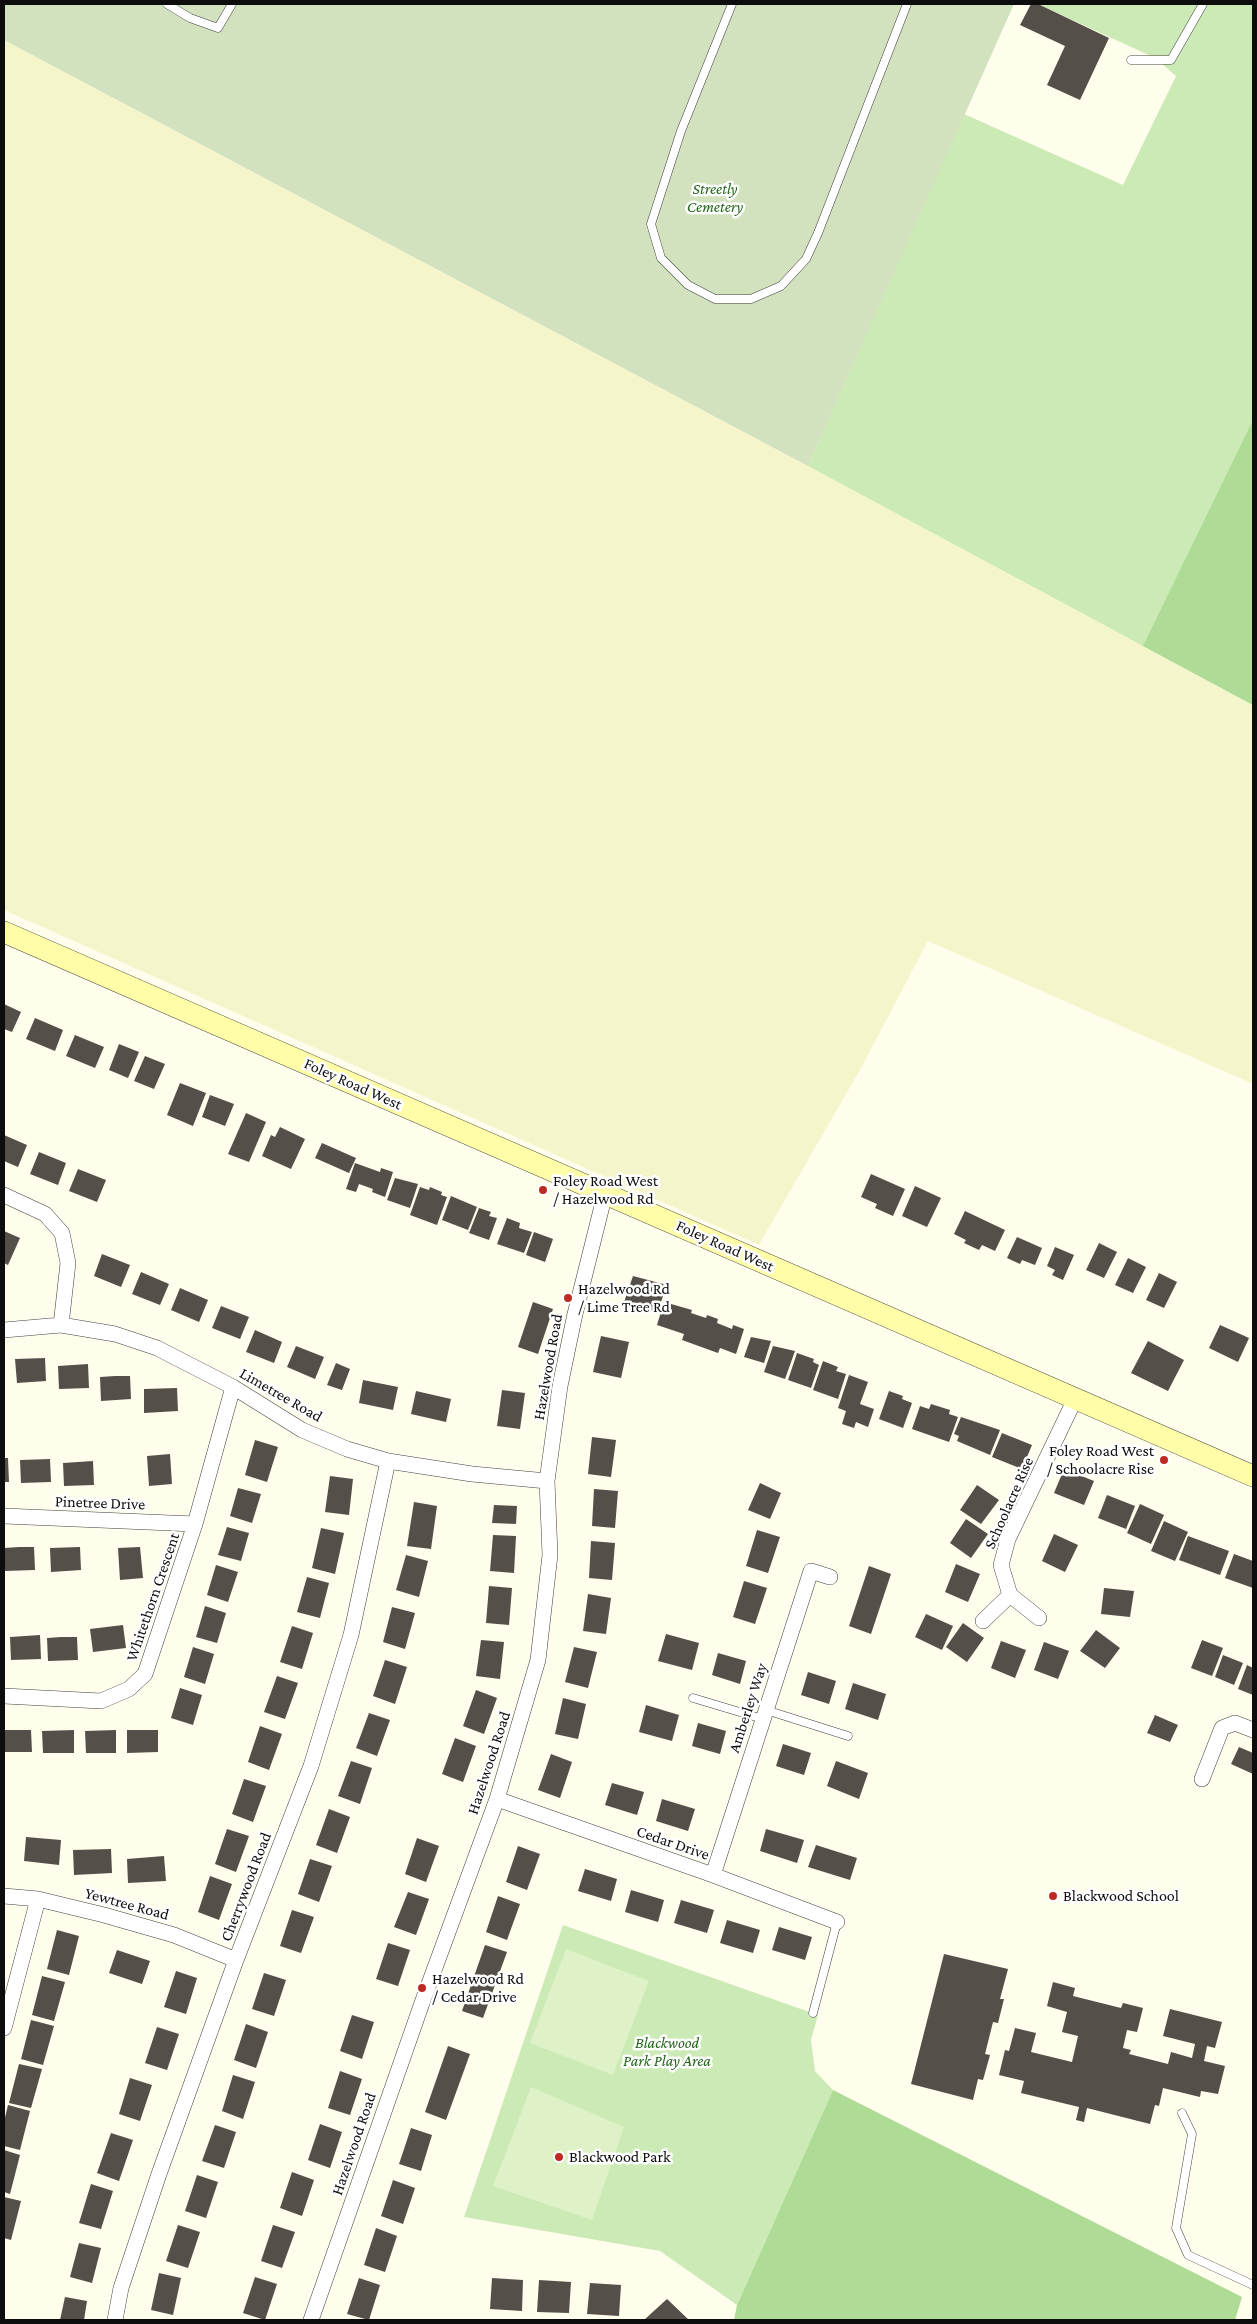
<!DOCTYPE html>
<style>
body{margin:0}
#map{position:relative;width:1257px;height:2324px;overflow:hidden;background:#fffdec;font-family:"Crimson Pro",serif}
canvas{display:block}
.frame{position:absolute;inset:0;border:5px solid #0d0d0d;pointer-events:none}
</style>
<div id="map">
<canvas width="1257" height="2324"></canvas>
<div class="frame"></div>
</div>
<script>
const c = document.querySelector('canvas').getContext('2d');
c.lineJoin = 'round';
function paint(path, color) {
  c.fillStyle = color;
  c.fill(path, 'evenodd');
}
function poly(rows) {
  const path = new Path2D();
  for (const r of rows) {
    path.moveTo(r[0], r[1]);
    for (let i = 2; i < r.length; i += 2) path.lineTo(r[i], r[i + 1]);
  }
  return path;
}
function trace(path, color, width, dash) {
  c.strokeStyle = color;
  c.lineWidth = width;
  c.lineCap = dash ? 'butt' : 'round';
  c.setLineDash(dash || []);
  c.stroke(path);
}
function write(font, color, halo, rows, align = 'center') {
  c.font = font + ' "Crimson Pro",serif';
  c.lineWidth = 5;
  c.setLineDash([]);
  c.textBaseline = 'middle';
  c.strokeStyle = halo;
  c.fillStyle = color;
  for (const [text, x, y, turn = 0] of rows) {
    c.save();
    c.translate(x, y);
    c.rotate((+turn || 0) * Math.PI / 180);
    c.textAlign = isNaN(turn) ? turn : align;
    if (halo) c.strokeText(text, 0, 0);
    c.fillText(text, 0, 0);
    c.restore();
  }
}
const farmland = poly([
 [4,40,808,466,1253,705,1253,1084,928,941,861,1068,759,1245,4,910]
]);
const green = poly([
 [1038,4,1253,4,1253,705,808,466,964,114,1123,185,1176,76,1155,58],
 [563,1925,818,2015,811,2040,815,2071,833,2090,737,2305,660,2251,464,2217]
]);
const forest = poly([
 [1253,420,1253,705,1143,646],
 [833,2090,1242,2297,1235,2320,734,2320,737,2305]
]);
const cemetery = poly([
 [4,4,1014,4,808,466,4,40]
]);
const pitch = poly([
 [566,1949,649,1981,613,2075,530,2043],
 [531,2087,624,2127,592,2220,493,2186]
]);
const building = poly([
 [1031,4,1038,4,1109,38,1080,100,1047,85,1065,46,1020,25],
 [4,1004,21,1012,12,1032,4,1029],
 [35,1018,63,1030,55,1051,26,1039],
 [75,1035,104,1047,95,1068,66,1056],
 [119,1044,139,1052,128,1078,109,1070],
 [145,1056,165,1064,154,1089,134,1081],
 [180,1083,206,1093,193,1126,167,1115],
 [210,1095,234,1104,225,1126,202,1117],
 [246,1113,266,1122,249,1162,228,1154],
 [280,1127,305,1139,291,1169,262,1156,271,1135,275,1137],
 [4,1135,27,1145,18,1167,4,1161],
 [322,1143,356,1158,349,1173,315,1158],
 [39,1152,66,1163,58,1185,30,1174],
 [355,1163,380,1172,381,1168,393,1172,385,1197,372,1192,373,1189,359,1184,356,1192,346,1189],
 [78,1169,106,1180,97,1202,69,1191],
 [871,1174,905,1189,893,1216,875,1208,877,1204,861,1197],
 [395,1178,418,1184,410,1208,387,1200],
 [915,1186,941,1198,927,1227,902,1216],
 [420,1187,429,1190,430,1187,442,1192,441,1195,447,1197,437,1225,410,1215],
 [451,1196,477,1207,468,1230,442,1220],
 [479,1208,491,1212,489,1216,497,1218,489,1240,469,1233],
 [965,1211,1005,1230,995,1251,982,1245,979,1250,964,1243,966,1240,954,1234],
 [507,1218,520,1223,519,1228,532,1232,524,1253,497,1244],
 [4,1231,20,1238,8,1265,4,1263],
 [534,1232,553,1239,545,1262,526,1255],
 [1017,1237,1042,1248,1035,1265,1022,1260,1020,1264,1007,1258],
 [1099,1243,1117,1252,1104,1278,1086,1270],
 [1055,1247,1074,1255,1063,1280,1052,1275,1055,1270,1047,1266],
 [102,1254,130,1265,121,1287,94,1276],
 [1128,1258,1146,1267,1133,1293,1115,1285],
 [141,1272,169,1284,160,1305,132,1294],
 [1159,1273,1177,1282,1164,1308,1146,1300],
 [633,1276,667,1285,657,1313,624,1302],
 [180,1288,208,1300,199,1322,171,1310],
 [533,1302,553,1309,538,1354,518,1347],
 [664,1302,692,1310,691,1313,706,1318,707,1315,718,1319,717,1323,732,1329,733,1325,744,1329,736,1354,720,1348,718,1353,682,1340,684,1334,657,1325],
 [221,1306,249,1317,240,1339,212,1328],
 [1220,1325,1249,1338,1238,1362,1209,1348],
 [255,1330,282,1342,274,1363,246,1352],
 [601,1336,629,1342,621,1378,593,1372],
 [751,1337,771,1341,764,1363,744,1357],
 [1148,1341,1184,1360,1168,1391,1131,1373],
 [296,1346,324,1357,315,1379,287,1367],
 [773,1346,795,1351,785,1379,764,1372],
 [797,1353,814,1359,813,1362,819,1365,811,1388,788,1380],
 [45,1358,46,1381,17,1383,15,1359],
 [823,1361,838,1367,836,1371,846,1374,838,1399,813,1390],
 [336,1363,350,1369,342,1390,327,1385],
 [88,1364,89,1388,59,1389,58,1366],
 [849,1375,868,1382,860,1404,874,1409,868,1427,856,1422,854,1428,842,1424,846,1411,838,1408],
 [115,1376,130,1376,131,1399,101,1401,100,1377],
 [363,1380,398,1387,393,1410,359,1403],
 [177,1388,178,1411,144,1413,144,1389],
 [502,1390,525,1393,520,1429,497,1426],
 [416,1391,451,1399,446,1422,411,1414],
 [889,1391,903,1396,902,1399,912,1403,903,1428,879,1419],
 [931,1404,950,1410,949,1414,958,1417,949,1442,912,1429,920,1406,929,1409],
 [961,1417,1000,1430,990,1455,957,1441,959,1436,954,1434],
 [1002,1433,1032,1445,1022,1469,992,1457],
 [592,1437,616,1440,611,1477,588,1474],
 [255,1440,278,1447,267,1482,245,1475],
 [170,1454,172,1484,149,1486,147,1456],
 [4,1458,8,1458,9,1482,4,1482],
 [50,1459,51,1482,21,1483,20,1460],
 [93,1461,94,1485,64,1486,63,1463],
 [1064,1469,1094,1481,1084,1505,1054,1493],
 [330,1476,353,1479,349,1515,325,1512],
 [760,1483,781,1493,770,1519,748,1510],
 [977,1485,999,1500,981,1524,960,1510],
 [238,1488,261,1494,252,1523,230,1516],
 [594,1489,618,1491,615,1528,592,1526],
 [1107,1495,1135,1506,1126,1529,1098,1518],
 [414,1502,437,1506,431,1549,407,1546],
 [1140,1504,1164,1515,1151,1544,1127,1533],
 [494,1505,517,1506,516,1524,492,1523],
 [966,1519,988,1534,971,1558,950,1543],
 [1164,1521,1188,1532,1175,1561,1151,1551],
 [227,1527,249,1533,241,1561,218,1555],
 [321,1528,344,1533,335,1574,312,1568],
 [757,1530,780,1537,768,1573,746,1566],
 [1054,1534,1078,1545,1065,1572,1042,1561],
 [493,1535,516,1536,514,1573,490,1571],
 [1188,1536,1229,1551,1220,1575,1179,1560],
 [591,1541,615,1543,612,1580,589,1578],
 [19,1547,34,1547,35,1570,5,1571,4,1548],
 [80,1547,81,1570,51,1572,50,1548],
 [140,1547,143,1578,120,1580,118,1548],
 [1234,1554,1253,1561,1253,1588,1225,1578],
 [406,1555,428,1561,419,1597,396,1590],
 [956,1564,980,1574,968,1602,945,1592],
 [216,1565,238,1572,228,1602,207,1595],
 [869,1566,891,1574,871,1634,849,1626],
 [307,1577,329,1583,320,1618,297,1612],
 [744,1581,767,1588,755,1624,733,1617],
 [489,1586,512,1588,509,1625,486,1623],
 [1104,1588,1134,1591,1130,1617,1101,1614],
 [588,1594,611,1598,606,1634,583,1631],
 [205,1606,226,1613,217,1643,196,1637],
 [392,1607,415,1613,405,1649,383,1642],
 [926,1614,953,1626,942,1650,915,1637],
 [963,1623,984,1638,967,1662,946,1647],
 [123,1625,126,1648,93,1652,90,1629],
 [292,1626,313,1633,302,1669,280,1662],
 [1096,1630,1120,1648,1105,1668,1080,1651],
 [666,1634,699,1643,692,1670,658,1661],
 [40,1635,41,1659,11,1660,10,1637],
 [61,1637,77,1637,78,1660,48,1661,47,1638],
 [481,1640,504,1642,500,1679,476,1676],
 [1202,1640,1223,1648,1212,1676,1191,1668],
 [1001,1641,1026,1650,1015,1678,991,1668],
 [1044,1642,1069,1651,1058,1679,1034,1670],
 [193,1647,214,1654,205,1684,184,1677],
 [574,1647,597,1652,588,1688,565,1682],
 [718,1653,746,1661,740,1684,712,1675],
 [1223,1655,1243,1663,1234,1685,1215,1677],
 [385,1660,407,1667,395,1704,373,1696],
 [1247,1665,1253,1668,1253,1695,1238,1689],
 [808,1672,836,1681,829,1704,801,1695],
 [277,1676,298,1683,285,1719,264,1712],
 [853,1683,886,1694,878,1720,845,1709],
 [180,1688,202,1695,193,1725,171,1718],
 [476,1690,497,1698,484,1734,463,1726],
 [563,1698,586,1704,578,1739,555,1734],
 [646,1705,679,1715,672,1741,639,1732],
 [369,1713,390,1720,377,1756,356,1748],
 [1155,1715,1178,1725,1170,1742,1147,1733],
 [698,1723,726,1731,720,1754,692,1746],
 [260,1726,282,1734,269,1770,248,1762],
 [4,1730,31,1730,32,1752,4,1752],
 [74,1730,74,1753,43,1753,42,1731],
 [116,1730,116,1753,86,1753,85,1731],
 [127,1730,158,1730,158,1752,127,1753],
 [455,1738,476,1746,463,1782,442,1774],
 [783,1744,811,1753,804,1775,776,1766],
 [1239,1747,1253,1753,1253,1774,1231,1764],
 [551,1754,572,1762,560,1798,538,1790],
 [351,1761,372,1768,360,1804,338,1796],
 [836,1761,868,1773,859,1799,827,1786],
 [244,1779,266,1786,253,1822,232,1814],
 [612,1783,644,1792,637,1815,605,1805],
 [662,1799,695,1809,688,1831,656,1821],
 [329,1809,350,1817,337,1853,316,1845],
 [227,1829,249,1836,236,1872,215,1864],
 [766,1829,804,1840,797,1863,760,1851],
 [26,1837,61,1840,59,1865,24,1861],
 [417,1838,439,1846,426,1882,405,1874],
 [816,1845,857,1858,850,1880,808,1867],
 [518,1846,540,1854,527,1890,506,1882],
 [111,1849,112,1873,74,1875,73,1850],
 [164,1856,166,1881,128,1883,127,1859],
 [310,1859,332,1866,319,1902,298,1894],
 [585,1869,617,1879,611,1901,578,1891],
 [210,1876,232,1884,219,1920,198,1912],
 [631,1890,664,1900,658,1922,625,1912],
 [408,1892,429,1899,416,1935,394,1927],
 [498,1896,520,1904,507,1940,486,1932],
 [681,1900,714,1910,707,1933,674,1923],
 [292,1910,314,1917,301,1953,280,1946],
 [727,1920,760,1930,753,1953,720,1943],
 [779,1927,812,1937,805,1960,772,1950],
 [57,1930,79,1936,69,1975,47,1969],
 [388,1943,410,1950,398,1986,376,1979],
 [485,1945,507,1952,483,2018,462,2011],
 [117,1950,150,1961,142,1984,109,1973],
 [944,1954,1008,1969,1000,1999,1004,1999,998,2023,993,2022,985,2054,990,2055,983,2080,978,2079,973,2100,911,2084],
 [176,1971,197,1978,186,2014,164,2007],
 [264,1973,286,1980,274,2016,252,2009],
 [42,1976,65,1982,54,2021,32,2015],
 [1053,1982,1075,1988,1073,1996,1121,2008,1123,2003,1143,2008,1137,2032,1127,2030,1123,2048,1131,2050,1129,2054,1168,2064,1171,2052,1192,2058,1195,2044,1163,2036,1170,2009,1222,2022,1215,2048,1207,2046,1204,2061,1225,2066,1218,2094,1201,2091,1200,2097,1163,2088,1159,2106,1155,2105,1150,2124,1087,2108,1084,2122,1076,2120,1079,2107,1021,2093,1024,2081,999,2075,1005,2050,1009,2051,1015,2028,1036,2033,1031,2052,1072,2062,1078,2036,1062,2032,1067,2012,1047,2006],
 [352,2015,374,2022,362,2059,340,2051],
 [31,2020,54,2026,43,2065,21,2059],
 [246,2024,268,2032,256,2068,234,2060],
 [157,2027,179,2034,167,2070,145,2063],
 [448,2046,470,2054,446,2120,425,2112],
 [19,2064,42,2069,31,2108,9,2103],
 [340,2071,362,2079,350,2115,328,2108],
 [233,2075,255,2082,243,2119,222,2111],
 [130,2078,152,2085,140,2121,119,2114],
 [8,2105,30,2111,20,2150,4,2146,4,2122],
 [320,2124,342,2132,330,2168,308,2160],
 [215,2125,236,2132,224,2168,202,2161],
 [411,2128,432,2135,421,2171,399,2164],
 [111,2133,133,2140,119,2181,97,2173],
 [4,2150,20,2155,10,2194,4,2192],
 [292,2172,314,2180,302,2216,280,2208],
 [197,2175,218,2182,206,2218,185,2211],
 [393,2180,415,2188,403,2224,381,2216],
 [91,2184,113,2191,101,2229,79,2223],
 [4,2197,21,2201,11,2240,4,2238],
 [178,2225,200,2232,188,2268,166,2261],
 [273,2225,295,2232,282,2268,261,2261],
 [376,2228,397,2236,385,2272,364,2265],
 [79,2243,101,2248,92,2283,70,2277],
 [159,2273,181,2278,173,2315,151,2310],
 [255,2277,277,2284,265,2320,243,2313],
 [359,2278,380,2285,369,2320,347,2314],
 [492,2278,523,2280,522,2311,490,2309],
 [539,2280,571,2282,569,2313,537,2312],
 [590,2283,621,2285,619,2316,587,2314],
 [65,2297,87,2301,84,2320,60,2320],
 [667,2299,689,2320,644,2320]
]);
const service = poly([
 [167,4,190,18,218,28,232,4],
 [732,4,681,131,651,224,661,258,688,285,715,299,751,299,781,286,806,259,818,233,907,4],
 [1131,60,1171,60,1203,4],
 [693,1698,763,1719],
 [766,1710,848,1736],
 [813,2013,837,1922],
 [1182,2113,1192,2134,1176,2228,1188,2255,1253,2285]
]);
const minor = poly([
 [4,1195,45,1214,62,1233,68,1263,61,1325],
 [4,1330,61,1325,115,1334,157,1348,233,1387,302,1430,347,1449,388,1461,472,1474,547,1481],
 [4,1516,195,1524],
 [1039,1618,1010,1595,1001,1565,1008,1539,1075,1399],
 [983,1621,1010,1595],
 [4,1696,101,1701,129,1689,145,1674,195,1524,233,1387],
 [1202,1779,1222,1728,1235,1723,1253,1730],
 [497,1799,713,1875,837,1922],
 [713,1875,811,1571,830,1577],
 [4,1896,38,1899,104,1915,174,1935,236,1960],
 [4,2028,38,1899],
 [115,2320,121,2288,159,2174,236,1960,311,1766,351,1635,388,1461],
 [311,2320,422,2003,497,1799,538,1660,550,1555,547,1481,560,1386,575,1314,605,1194]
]);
const secondary = poly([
 [4,932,1253,1476]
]);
const markers = [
 [543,1190,5,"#bf2923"],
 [568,1298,5,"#bf2923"],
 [1164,1460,5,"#bf2923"],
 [1053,1896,5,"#bf2923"],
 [422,1988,5,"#bf2923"],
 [559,2157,5,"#bf2923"]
];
const parkNames = [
 ["Streetly",715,189],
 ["Cemetery",715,207],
 ["Blackwood",667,2043],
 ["Park Play Area",667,2061]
];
const streetNames = [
 ["Foley Road West",353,1084,24],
 ["Foley Road West",725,1246,24],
 ["Hazelwood Road",548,1367,-80],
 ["Limetree Road",281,1395,30],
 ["Pinetree Drive",100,1503,2],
 ["Schoolacre Rise",1009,1503,-66],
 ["Whitethorn Crescent",153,1597,-71],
 ["Amberley Way",748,1708,-72],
 ["Hazelwood Road",489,1763,-72],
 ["Cedar Drive",673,1843,19],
 ["Cherrywood Road",246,1887,-69],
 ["Yewtree Road",127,1904,15],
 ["Hazelwood Road",354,2144,-71]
];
const poiNames = [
 ["Foley Road West",553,1181],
 ["/ Hazelwood Rd",553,1199],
 ["Hazelwood Rd",578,1289],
 ["/ Lime Tree Rd",578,1307],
 ["Foley Road West",1154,1451,"right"],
 ["/ Schoolacre Rise",1154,1469,"right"],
 ["Blackwood School",1063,1896],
 ["Hazelwood Rd",432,1979],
 ["/ Cedar Drive",432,1997],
 ["Blackwood Park",569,2157]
];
paint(farmland, '#f5f5cc');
paint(green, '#cceab6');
paint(forest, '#aedb95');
paint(cemetery, '#d2e1be');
paint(pitch, '#dff1c7');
paint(building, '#554f49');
trace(service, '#404040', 9);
trace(minor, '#404040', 16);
trace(secondary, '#2f2f2f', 22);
trace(service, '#fff', 8);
trace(minor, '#fff', 15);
trace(secondary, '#fffda7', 21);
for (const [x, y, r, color] of markers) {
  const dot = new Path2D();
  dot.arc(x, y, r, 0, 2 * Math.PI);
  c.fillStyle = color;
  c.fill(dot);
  trace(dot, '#fff', 2);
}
write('italic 16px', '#25651c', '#fff', parkNames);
write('16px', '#0d0d0d', '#fff', streetNames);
write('16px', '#0d0d0d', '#fff', poiNames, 'left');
</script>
